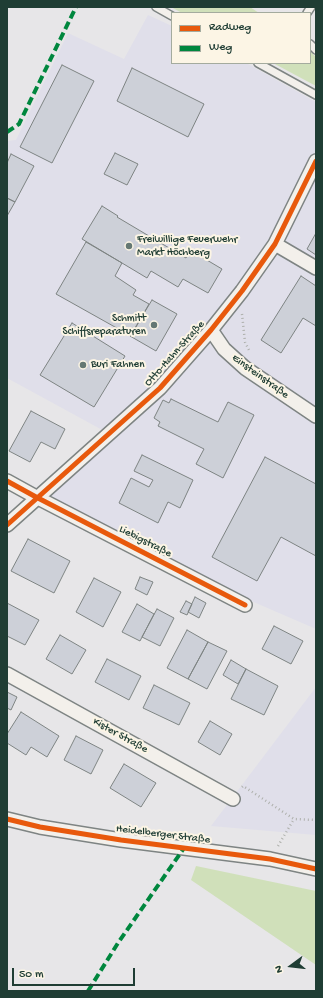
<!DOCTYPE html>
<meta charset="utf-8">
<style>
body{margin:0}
#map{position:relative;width:323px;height:998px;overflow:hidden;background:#e7e6e8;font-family:"Gochi Hand",sans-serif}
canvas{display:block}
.frame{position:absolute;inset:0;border:8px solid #1f3d34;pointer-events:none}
.legend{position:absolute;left:171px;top:12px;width:140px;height:52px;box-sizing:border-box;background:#fcf5e5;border:1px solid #a4ab9e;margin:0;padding:5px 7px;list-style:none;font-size:12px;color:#1f3d34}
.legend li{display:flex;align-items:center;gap:8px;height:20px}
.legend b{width:20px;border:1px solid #a4ab9e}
.north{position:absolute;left:271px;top:946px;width:40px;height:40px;-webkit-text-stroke:3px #fcf5e5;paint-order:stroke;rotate:255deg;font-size:11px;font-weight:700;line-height:16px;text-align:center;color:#1f3d34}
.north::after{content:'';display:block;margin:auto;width:14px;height:18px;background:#1f3d34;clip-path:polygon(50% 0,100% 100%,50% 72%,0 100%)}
.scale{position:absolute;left:12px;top:968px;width:123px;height:18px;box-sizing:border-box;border:2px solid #1f3d34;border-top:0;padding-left:5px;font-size:12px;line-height:14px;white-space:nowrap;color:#1f3d34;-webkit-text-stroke:3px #fcf5e5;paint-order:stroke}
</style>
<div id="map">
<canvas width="323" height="998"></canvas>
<div class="frame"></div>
<ul class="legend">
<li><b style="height:5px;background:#e8590c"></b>Radweg</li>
<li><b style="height:5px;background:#00873e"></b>Weg</li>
</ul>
<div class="north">N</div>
<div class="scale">50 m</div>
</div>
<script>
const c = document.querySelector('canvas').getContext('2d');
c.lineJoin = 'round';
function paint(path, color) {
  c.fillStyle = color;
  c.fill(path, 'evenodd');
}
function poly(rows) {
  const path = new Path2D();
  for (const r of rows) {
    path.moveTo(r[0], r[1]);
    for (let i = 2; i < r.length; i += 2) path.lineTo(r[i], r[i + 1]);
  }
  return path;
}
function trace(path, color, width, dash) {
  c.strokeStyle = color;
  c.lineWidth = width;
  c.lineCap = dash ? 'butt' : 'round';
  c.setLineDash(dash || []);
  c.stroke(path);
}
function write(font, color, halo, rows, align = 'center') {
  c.font = font + ' "Gochi Hand",sans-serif';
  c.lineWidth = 4;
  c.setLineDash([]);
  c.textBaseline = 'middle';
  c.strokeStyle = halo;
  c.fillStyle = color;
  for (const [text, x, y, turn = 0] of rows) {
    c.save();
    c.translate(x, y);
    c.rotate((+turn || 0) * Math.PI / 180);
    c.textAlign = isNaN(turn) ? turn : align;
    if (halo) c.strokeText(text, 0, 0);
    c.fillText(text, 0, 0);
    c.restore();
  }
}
const built = poly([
 [148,15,172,26,172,63,246,63,316,102,316,629,189,574,46,499,106,432,7,378,7,141,16,140,68,33,124,59],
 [316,687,316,835,211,826]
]);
const green = poly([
 [171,7,250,7,259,13,182,13],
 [310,51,316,57,316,86,273,63,310,63],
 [196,866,316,891,316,965,191,880]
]);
const building = poly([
 [62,65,94,81,52,163,20,147,62,65],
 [132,68,204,104,188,137,117,101,132,68],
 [115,153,138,164,127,185,104,174,115,153],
 [11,154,34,166,15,202,7,198,7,163,11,154],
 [7,198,15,202,7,216,7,198],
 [102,206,118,216,117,217,186,258,190,250,222,269,208,293,183,279,178,287,151,271,147,278,82,239,102,206],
 [316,233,316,255,307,249,316,233],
 [86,242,122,263,115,276,136,290,133,295,149,304,131,336,56,294,86,242],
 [301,276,316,286,316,326,303,318,281,353,261,340,301,276],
 [152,300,177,314,156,351,130,336,152,300],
 [72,323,125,356,94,407,40,375,72,323],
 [171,399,218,422,228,402,254,415,223,478,196,464,204,449,158,426,160,422,154,418,163,400,169,403,171,399],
 [31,411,65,429,55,449,41,442,30,462,9,451,31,411],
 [142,455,193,480,180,508,168,502,158,523,119,503,131,478,149,487,153,480,134,471,142,455],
 [265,457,316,484,316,556,281,537,257,581,212,557,265,457],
 [28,539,70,561,54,593,11,571,28,539],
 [140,577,153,582,147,595,135,589,140,577],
 [94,578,121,592,103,627,76,612,94,578],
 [195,597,206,603,199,618,188,612,195,597],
 [186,601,192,604,187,615,180,612,186,601],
 [7,603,39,620,25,645,7,636,7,603],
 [137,604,154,614,140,641,122,632,137,604],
 [157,609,174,618,160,646,142,637,157,609],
 [274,626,303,641,291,664,262,649,274,626],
 [187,630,208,642,188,679,167,668,187,630],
 [60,635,86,650,72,674,46,659,60,635],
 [208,642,227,651,207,689,188,679,208,642],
 [107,659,141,676,129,700,95,682,107,659],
 [231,660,246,669,238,684,223,675,231,660],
 [246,669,278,686,264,715,231,699,246,669],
 [154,685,190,703,179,725,143,708,154,685],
 [7,692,17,697,11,710,7,708,7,692],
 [21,712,59,736,47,757,31,747,26,755,7,743,7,734,21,712],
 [210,721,232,734,220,755,198,742,210,721],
 [76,736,103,750,91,774,64,760,76,736],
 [124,764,156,783,141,807,110,788,124,764]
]);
const path = poly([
 [242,314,245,342,250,352],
 [242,787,243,786,294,819,316,820],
 [278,846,294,819]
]);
const service = poly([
 [156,7,172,16],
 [307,13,311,7],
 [310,44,316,50],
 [258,63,316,95]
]);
const minor = poly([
 [275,244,316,268],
 [211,330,224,349,245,368,316,416],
 [7,481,36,497,245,605],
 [7,525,160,388,211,330,242,291,275,244,316,161],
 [7,674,233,799],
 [7,819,40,827,121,840,270,859,316,869]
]);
const quiet = poly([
 [7,132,19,124,76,7],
 [88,991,118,943,184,848]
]);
const cycleway = poly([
 [7,481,36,497,245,605],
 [7,525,160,388,211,330,242,291,275,244,316,161],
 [7,819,40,827,121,840,270,859,316,869]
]);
const markers = [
 [129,246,4,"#657873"],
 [154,325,4,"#657873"],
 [83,365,4,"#657873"]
];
const poiNames = [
 ["Freiwillige Feuerwehr",137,240],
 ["Markt Höchberg",137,253],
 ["Schmitt",146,319,"right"],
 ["Schiffsreparaturen",146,332,"right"],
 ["Buri Fahnen",91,365]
];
const streetNames = [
 ["Otto-Hahn-Straße",175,354,-48],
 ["Einsteinstraße",260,377,36],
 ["Liebigstraße",145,542,27],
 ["Kister Straße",120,736,29],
 ["Heidelberger Straße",163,835,7]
];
paint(built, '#e0dfea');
paint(green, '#d0e0ba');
paint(building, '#cdd0d8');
trace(building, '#7e8483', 1);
trace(service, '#7e8483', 10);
trace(minor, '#7e8483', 16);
trace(path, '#aeb0ac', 2.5, [1, 3]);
trace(service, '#f3f0eb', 7);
trace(minor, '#f3f0eb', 13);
trace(quiet, '#00873e', 4, [8, 4]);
trace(cycleway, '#e8590c', 5);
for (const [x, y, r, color] of markers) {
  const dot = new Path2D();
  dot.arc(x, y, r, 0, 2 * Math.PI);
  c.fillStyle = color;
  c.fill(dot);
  trace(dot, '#fcf5e5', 1.5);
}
write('11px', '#1f3d34', '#fcf5e5', poiNames, 'left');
write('11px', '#1f3d34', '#fcf5e5', streetNames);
</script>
